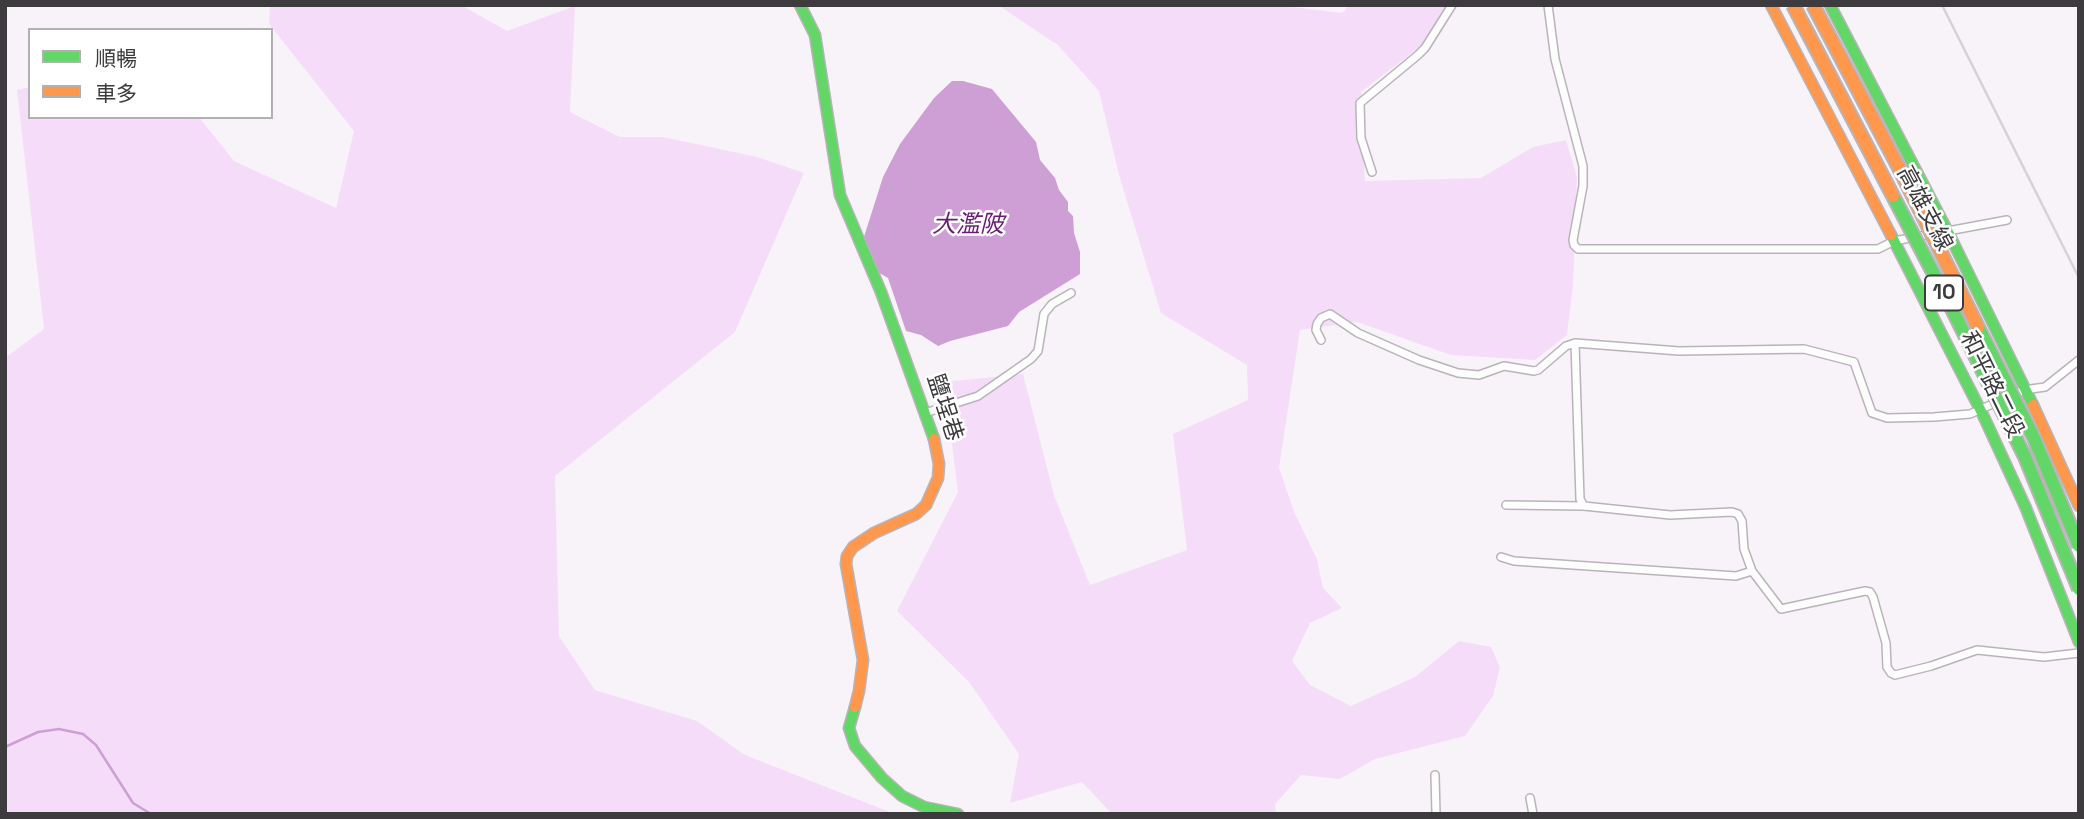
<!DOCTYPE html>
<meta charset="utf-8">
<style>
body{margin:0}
#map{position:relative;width:2084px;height:819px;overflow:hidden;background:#f8f3f8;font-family:"Space Grotesk","Noto Sans TC",sans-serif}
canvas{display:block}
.frame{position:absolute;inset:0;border:7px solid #3d3b3e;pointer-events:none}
.legend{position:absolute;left:28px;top:28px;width:245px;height:91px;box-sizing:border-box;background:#fff;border:2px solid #b1b1b2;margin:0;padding:9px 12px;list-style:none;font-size:21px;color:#3d3b3e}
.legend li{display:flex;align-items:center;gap:14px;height:35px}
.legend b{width:35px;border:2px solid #b1b1b2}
</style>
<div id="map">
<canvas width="2084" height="819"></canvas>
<div class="frame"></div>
<ul class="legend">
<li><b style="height:9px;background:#63d668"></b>順暢</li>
<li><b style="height:9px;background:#ff974d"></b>車多</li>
</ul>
</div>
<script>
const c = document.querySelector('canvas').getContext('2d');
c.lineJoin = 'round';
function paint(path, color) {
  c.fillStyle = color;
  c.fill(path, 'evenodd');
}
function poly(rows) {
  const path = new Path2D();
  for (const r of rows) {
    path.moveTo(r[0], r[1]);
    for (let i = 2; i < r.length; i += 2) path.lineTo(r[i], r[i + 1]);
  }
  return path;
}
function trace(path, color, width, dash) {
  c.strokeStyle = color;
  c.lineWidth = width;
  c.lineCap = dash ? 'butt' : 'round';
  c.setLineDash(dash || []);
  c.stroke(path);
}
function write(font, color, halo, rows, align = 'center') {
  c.font = font + ' "Space Grotesk","Noto Sans TC",sans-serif';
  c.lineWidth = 5;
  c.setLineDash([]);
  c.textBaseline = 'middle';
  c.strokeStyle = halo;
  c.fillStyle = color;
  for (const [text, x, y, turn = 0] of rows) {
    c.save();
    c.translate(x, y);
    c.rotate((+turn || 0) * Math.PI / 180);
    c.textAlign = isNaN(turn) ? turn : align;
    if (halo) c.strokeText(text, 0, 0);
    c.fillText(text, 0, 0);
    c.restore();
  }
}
const green = poly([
 [270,5,461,5,507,31,575,6,570,112,620,137,663,137,757,157,804,173,735,332,555,476,559,636,595,690,697,721,745,755,895,814,5,814,5,358,44,329,17,90,30,87,30,117,199,117,234,161,336,208,354,131,269,24],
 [998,5,1276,5,1342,13,1349,5,1455,5,1439,32,1361,92,1365,181,1481,178,1533,147,1566,140,1577,177,1573,285,1567,335,1535,360,1451,355,1357,322,1300,330,1279,468,1295,514,1317,559,1323,588,1342,608,1310,623,1292,661,1310,685,1351,706,1415,677,1459,641,1491,647,1500,667,1493,696,1465,736,1375,759,1340,779,1301,775,1275,804,1276,814,1112,814,1082,782,1010,803,1019,754,969,682,897,611,958,492,944,382,1023,374,1054,495,1090,585,1187,550,1173,434,1248,400,1247,365,1161,313,1119,175,1099,91,1057,44,1053,42]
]);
const water = poly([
 [952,81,963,81,992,89,1036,142,1040,160,1055,178,1059,190,1068,202,1068,211,1073,216,1074,233,1080,252,1080,274,1019,312,1008,326,950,341,938,346,921,335,906,331,888,278,876,271,863,240,883,177,900,144,934,98]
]);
const stream = poly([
 [5,747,38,732,59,729,83,734,96,745,133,803,151,814]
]);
const street = poly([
 [1548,5,1555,59,1583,166,1583,186,1573,240,1574,245,1578,249,1878,249,1894,241,2007,220],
 [1372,172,1361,138,1360,103,1418,55,1425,48,1452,5],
 [1321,340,1316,330,1317,324,1321,318,1330,314,1358,333,1419,360,1458,373,1479,375,1504,366,1534,371,1538,370,1566,346,1575,343,1679,351,1804,349,1854,362,1872,413,1887,418,1934,417,1970,414,2024,390,2045,387,2079,360],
 [1575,343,1580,499,1584,506],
 [925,413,978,396,1031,359,1038,351,1044,314,1052,304,1071,293],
 [1506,505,1584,506,1670,515,1732,512,1738,514,1742,521,1744,549,1752,571,1781,609,1865,591,1870,592,1873,597,1886,643,1887,667,1891,673,1895,675,1931,666,1977,650,2044,657,2079,653],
 [1501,557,1514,561,1736,576,1752,571],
 [1435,775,1436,814],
 [1530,798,1533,814]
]);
const fast = poly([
 [800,5,815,35,840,195,881,292,934,439],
 [1830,5,1948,232,2033,405],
 [1891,235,1983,415,2025,506,2079,642],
 [855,707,849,728,855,746,882,778,902,796,924,807,958,814]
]);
const slow = poly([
 [1771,5,1891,235],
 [2033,405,2079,506],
 [855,707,859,691,863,660,846,564,847,556,853,547,874,533,916,514,926,505,938,478,939,464,934,439]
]);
const rail = poly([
 [1942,5,2079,278]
]);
const fastBridge = poly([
 [1893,196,1950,305,2025,457,2079,589],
 [1978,327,2034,438,2079,546]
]);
const slowBridge = poly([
 [1793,5,1893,196],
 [1813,5,1898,166,1978,327]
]);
const shields = [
 [1944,293,38]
];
const shieldNames = [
 ["10",1944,293]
];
const streetNames = [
 ["高雄支線",1924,209,62],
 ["和平路二段",1991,385,64],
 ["鹽埕巷",944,408,72]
];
const waterNames = [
 ["大濫陂",968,225]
];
paint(green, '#f5ddf9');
paint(water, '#cd9fd5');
trace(stream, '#cd9fd5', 2.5);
trace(street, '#b8b4b8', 10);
trace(fast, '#b8b4b8', 13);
trace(slow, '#b8b4b8', 13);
trace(street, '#fefdfe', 7);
trace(fast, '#63d668', 10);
trace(slow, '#ff974d', 10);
trace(rail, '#d3d3d3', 2.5);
trace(fastBridge, '#b8b4b8', 16, []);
trace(slowBridge, '#b8b4b8', 16, []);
trace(fastBridge, '#63d668', 12);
trace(slowBridge, '#ff974d', 12);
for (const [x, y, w] of shields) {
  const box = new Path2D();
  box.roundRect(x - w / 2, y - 17.5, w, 35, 5);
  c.fillStyle = '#fff';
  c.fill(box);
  trace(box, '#3d3b3e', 2);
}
write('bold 21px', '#3d3b3e', null, shieldNames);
write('23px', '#3d3b3e', '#fff', streetNames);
write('italic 24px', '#6b1c78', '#fff', waterNames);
</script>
